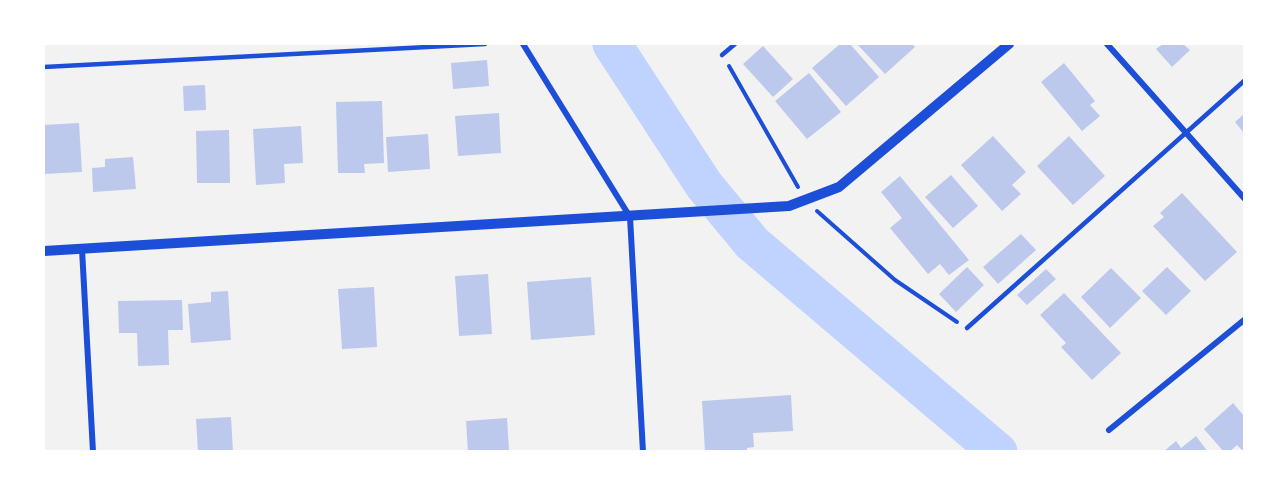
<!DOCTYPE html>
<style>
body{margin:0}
#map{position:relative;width:1288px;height:495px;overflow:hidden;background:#f2f2f2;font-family:Raleway,sans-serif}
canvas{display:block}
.frame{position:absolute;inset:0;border:45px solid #fff;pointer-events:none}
</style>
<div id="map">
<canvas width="1288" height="495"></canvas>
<div class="frame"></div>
</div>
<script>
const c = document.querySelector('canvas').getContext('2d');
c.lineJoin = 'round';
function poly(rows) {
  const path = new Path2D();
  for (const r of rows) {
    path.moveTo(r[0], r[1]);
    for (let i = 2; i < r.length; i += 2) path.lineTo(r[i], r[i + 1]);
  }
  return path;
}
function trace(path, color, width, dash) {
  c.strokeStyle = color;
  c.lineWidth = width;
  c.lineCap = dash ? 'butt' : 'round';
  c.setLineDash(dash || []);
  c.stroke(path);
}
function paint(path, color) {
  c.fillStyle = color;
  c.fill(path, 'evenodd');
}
const river = poly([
 [612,44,704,185,752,243,998,452]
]);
const building = poly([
 [840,44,850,44,879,77,846,106,812,68],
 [857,44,912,44,915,47,885,74],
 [1163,44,1183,44,1190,50,1172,67,1156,49],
 [763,46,793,79,773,97,743,64],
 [487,60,489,86,453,89,451,63],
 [1064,63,1095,101,1090,105,1100,116,1082,131,1041,82],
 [809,73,841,112,807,139,775,101],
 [205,85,206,110,184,111,183,86],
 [382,101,384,163,364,164,365,173,338,173,336,102],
 [499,113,501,153,458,156,455,116],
 [1244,114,1244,133,1235,122],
 [79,123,82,172,44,174,44,125],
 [301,126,303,163,284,164,285,183,256,185,253,129],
 [229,130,230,183,197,183,196,131],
 [428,134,430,169,388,172,386,137],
 [993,136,1026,172,1012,185,1021,194,1002,211,961,165],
 [1069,136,1105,176,1073,205,1037,166],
 [133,157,136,189,93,192,92,168,105,167,105,159],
 [951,175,978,206,953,228,925,197],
 [900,176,969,260,949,275,940,264,928,274,890,228,902,218,881,192],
 [1182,193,1237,252,1205,281,1153,226,1164,217,1160,213],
 [1021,234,1036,250,998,284,983,267],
 [967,267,984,285,956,312,939,294],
 [1167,267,1191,291,1166,315,1142,291],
 [1111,268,1141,298,1110,328,1081,297],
 [1046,269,1056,279,1027,305,1017,295],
 [488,274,492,334,459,336,455,276],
 [591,277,595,335,531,340,527,282],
 [374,287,377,347,342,349,338,289],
 [228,291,231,340,191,343,188,304,211,302,211,292],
 [1064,293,1121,353,1092,380,1061,347,1066,343,1040,315],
 [182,300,183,330,168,330,169,365,138,366,137,333,119,333,118,301],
 [791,395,793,431,753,433,754,447,747,448,747,452,705,452,702,401],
 [1233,403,1244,416,1244,452,1237,445,1229,452,1224,452,1204,429],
 [231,417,233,452,198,452,196,419],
 [507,418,509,450,468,452,466,421],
 [1196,436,1208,452,1163,452,1176,441,1181,448]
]);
const path = poly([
 [729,66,798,187],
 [817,211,895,280,957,322]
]);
const service = poly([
 [722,55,735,44],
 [44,67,485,44],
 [967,328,1244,81]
]);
const minor = poly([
 [523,44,630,217,643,452],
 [1107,44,1244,198],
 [82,249,93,452],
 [1109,430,1244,320]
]);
const tertiary = poly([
 [44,251,789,206,839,187,1009,44]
]);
trace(river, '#bfd3fe', 39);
paint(building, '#bdc9ec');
trace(path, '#1d4ed8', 4);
trace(service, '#1d4ed8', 4.5);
trace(minor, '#1d4ed8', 6);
trace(tertiary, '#1d4ed8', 10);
</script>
